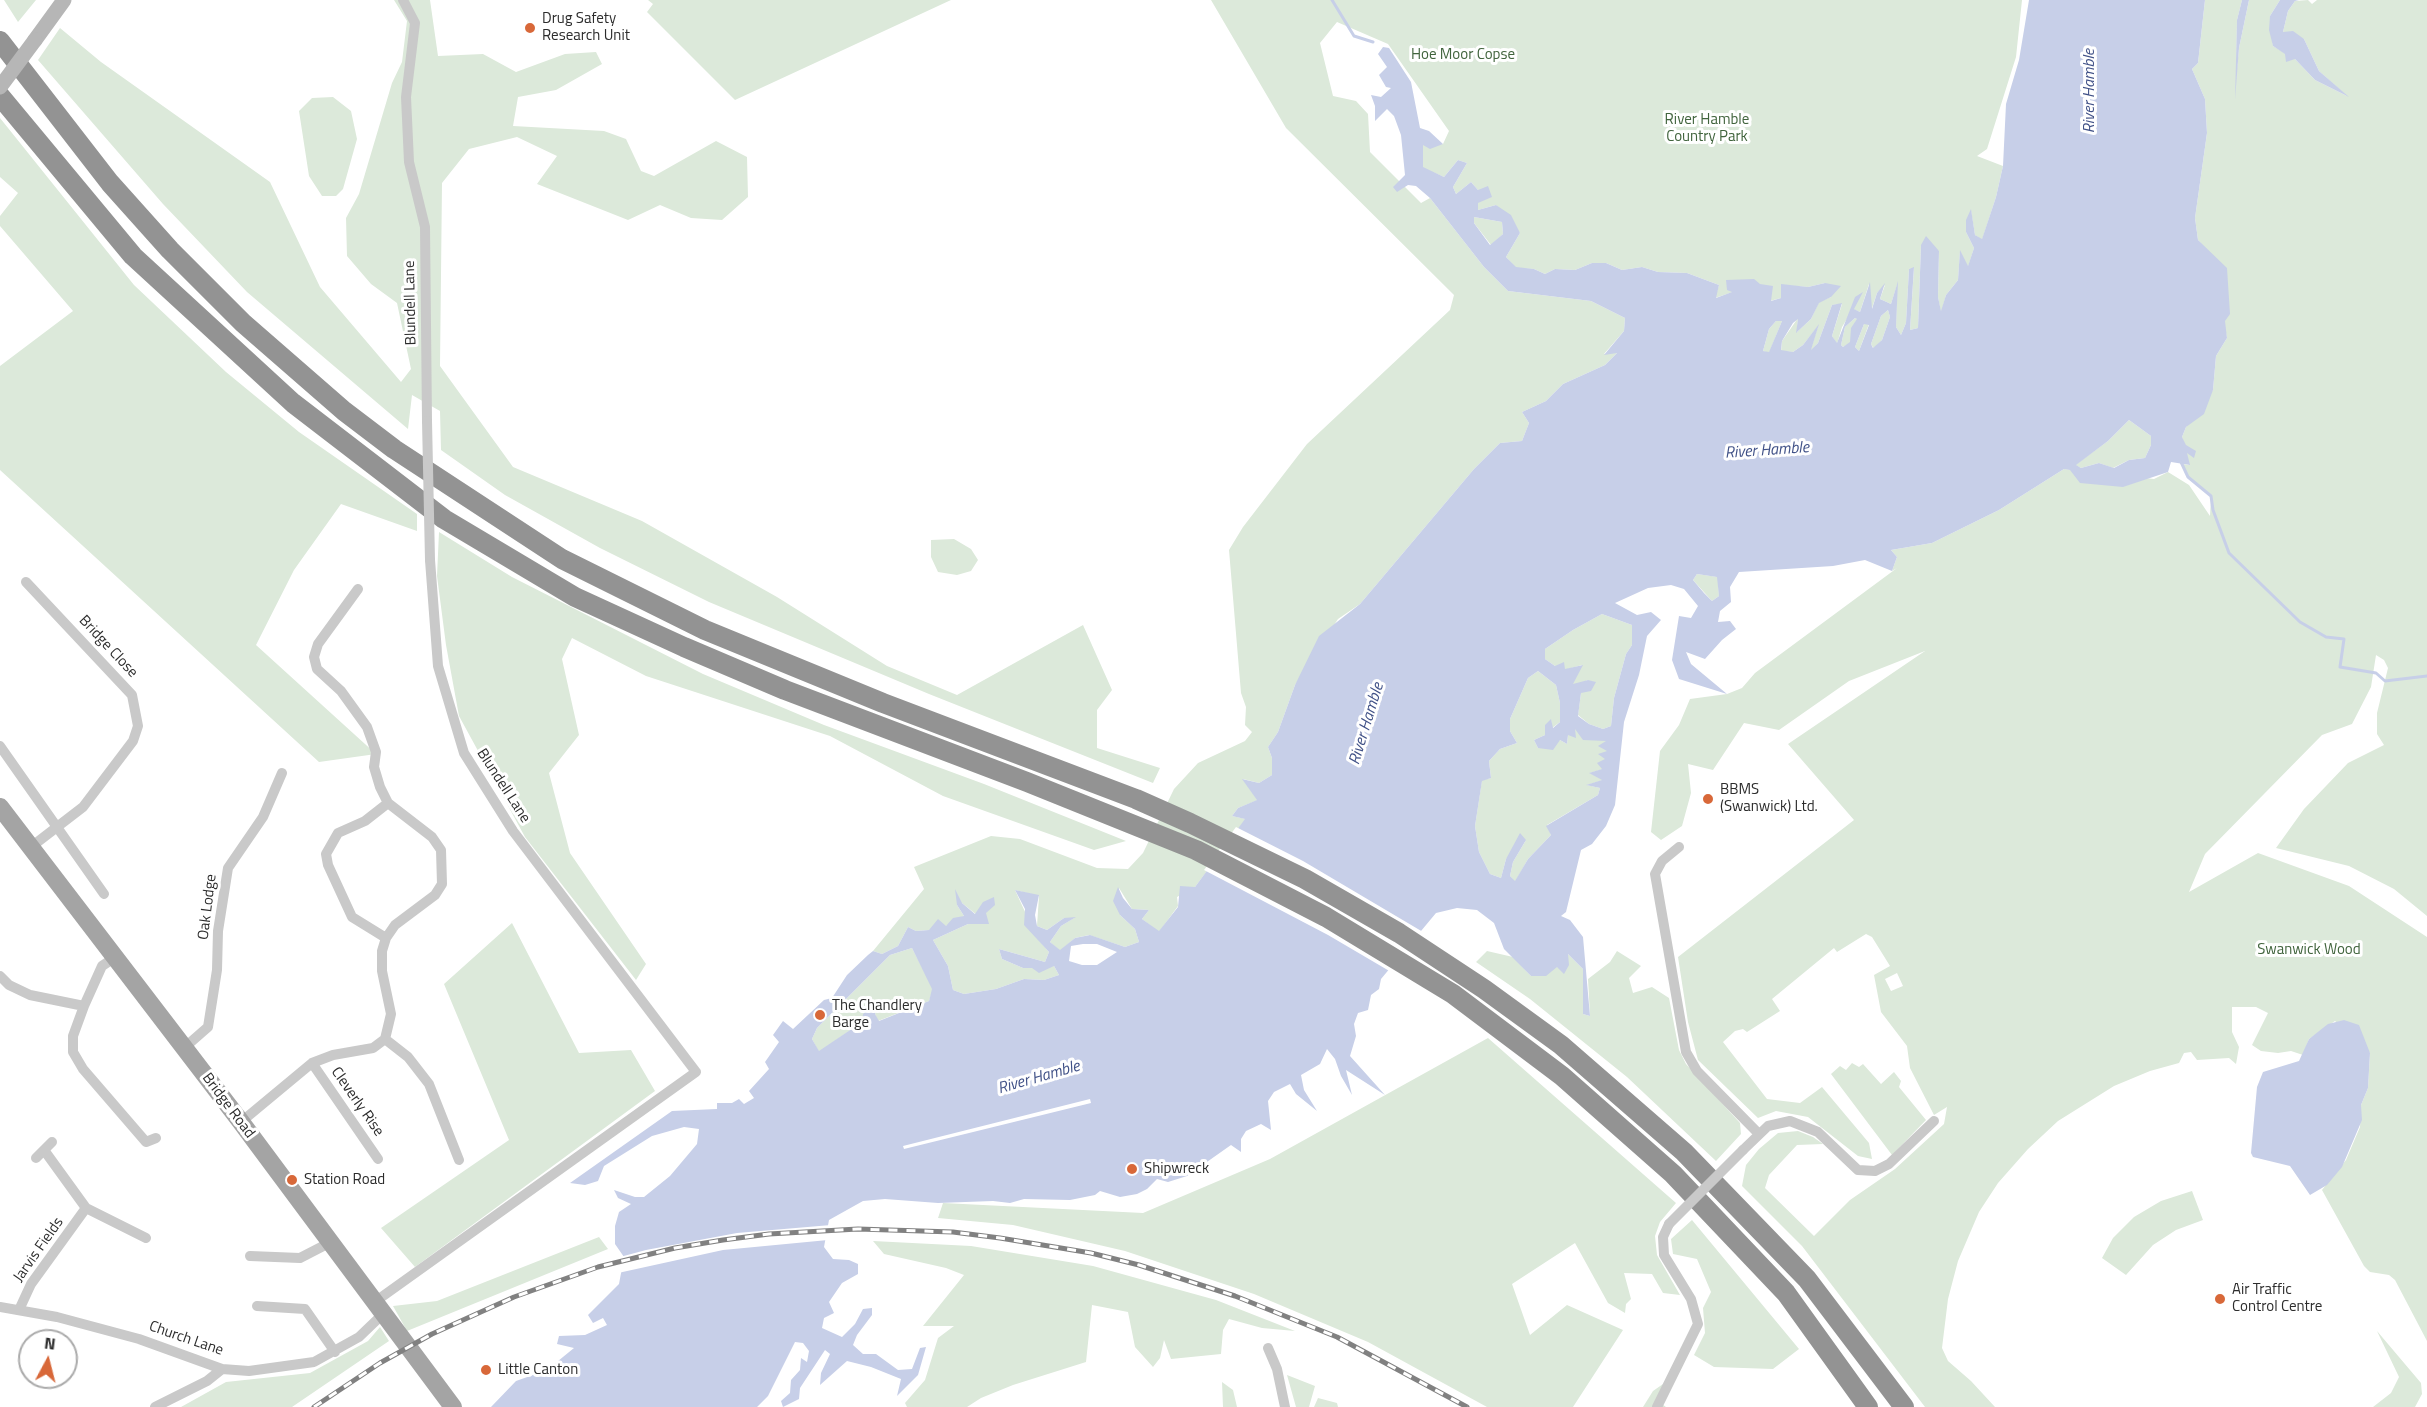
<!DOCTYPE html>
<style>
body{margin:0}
#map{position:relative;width:2427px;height:1407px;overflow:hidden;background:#fff;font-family:"Titillium Web",sans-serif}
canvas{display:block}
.north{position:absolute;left:18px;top:1329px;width:60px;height:60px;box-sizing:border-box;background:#fff;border:2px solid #ababab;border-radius:50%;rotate:7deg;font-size:16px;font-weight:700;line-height:24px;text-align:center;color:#2c2c2c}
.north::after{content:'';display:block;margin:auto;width:21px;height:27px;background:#d86839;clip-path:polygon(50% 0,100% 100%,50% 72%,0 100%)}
</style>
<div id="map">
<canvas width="2427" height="1407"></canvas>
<div class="north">N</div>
</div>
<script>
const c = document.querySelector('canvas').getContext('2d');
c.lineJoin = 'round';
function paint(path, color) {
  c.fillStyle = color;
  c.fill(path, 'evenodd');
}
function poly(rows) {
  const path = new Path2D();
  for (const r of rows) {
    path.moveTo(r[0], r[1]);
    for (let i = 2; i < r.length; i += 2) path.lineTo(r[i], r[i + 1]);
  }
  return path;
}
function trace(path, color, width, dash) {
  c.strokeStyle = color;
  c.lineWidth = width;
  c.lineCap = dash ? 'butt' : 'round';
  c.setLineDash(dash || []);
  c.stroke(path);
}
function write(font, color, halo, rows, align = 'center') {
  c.font = font + ' "Titillium Web",sans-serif';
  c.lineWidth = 6;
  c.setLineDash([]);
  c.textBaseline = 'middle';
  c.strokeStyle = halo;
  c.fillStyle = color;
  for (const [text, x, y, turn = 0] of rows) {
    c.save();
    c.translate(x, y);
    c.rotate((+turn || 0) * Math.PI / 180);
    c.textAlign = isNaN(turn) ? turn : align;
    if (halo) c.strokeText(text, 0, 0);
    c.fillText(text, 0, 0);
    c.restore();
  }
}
const green = poly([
 [4,0,36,0,18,22],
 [394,0,430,0,438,56,483,54,516,72,565,54,596,52,602,64,556,90,518,97,513,126,604,131,626,139,641,171,654,176,716,141,747,157,748,197,722,220,691,218,660,205,628,220,537,184,557,156,517,137,469,149,442,183,440,366,513,467,642,521,777,597,887,666,957,695,1083,625,1112,690,1097,710,1097,748,1160,768,1153,783,929,694,709,602,600,548,505,495,441,450,440,411,412,395,408,429,247,292,163,204,38,60,60,28,101,62,270,182,320,287,401,382,411,369,397,303,371,284,347,256,346,218,359,194,392,83,402,62,407,21],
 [648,0,951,0,735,100,647,12,653,4],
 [1211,0,2022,0,2016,57,1987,149,1977,156,2003,166,1996,197,1982,240,1975,235,1971,211,1967,220,1966,232,1974,248,1968,267,1960,252,1958,280,1946,295,1941,313,1938,297,1939,251,1921,245,1918,328,1910,330,1914,268,1909,269,1906,323,1901,335,1896,327,1897,285,1891,304,1880,299,1885,285,1877,293,1871,311,1869,284,1860,312,1853,309,1842,327,1837,344,1832,336,1842,304,1832,305,1818,343,1810,352,1818,326,1803,345,1793,352,1781,351,1782,341,1798,318,1797,332,1811,319,1819,302,1831,297,1825,283,1808,287,1781,285,1781,298,1770,301,1733,292,1715,298,1719,285,1687,273,1658,272,1642,267,1622,270,1606,263,1592,263,1575,270,1555,269,1545,274,1534,269,1516,268,1506,257,1520,233,1496,205,1478,210,1478,190,1471,182,1456,194,1453,187,1467,163,1458,160,1444,177,1423,168,1422,145,1443,144,1449,131,1388,44,1337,22,1320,43,1333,96,1356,101,1368,114,1370,152,1421,203,1430,198,1484,267,1508,291,1591,301,1625,318,1624,331,1604,354,1618,352,1605,365,1563,384,1546,401,1522,412,1529,423,1522,441,1500,443,1474,469,1360,604,1338,619,1295,685,1278,732,1268,747,1272,758,1272,775,1259,783,1243,779,1258,800,1238,808,1232,816,1246,819,1195,887,1177,897,1178,906,1159,932,1142,919,1149,910,1132,909,1119,888,1120,915,1135,929,1139,942,1125,947,1089,935,1075,938,1060,951,1050,942,1061,926,1074,918,1064,918,1047,930,1037,926,1039,896,1015,890,1037,938,1049,952,1045,962,999,949,1002,959,1023,968,1054,966,1059,975,1044,980,1024,979,996,989,964,994,953,990,948,966,933,940,968,924,988,924,962,903,957,905,964,916,946,926,929,930,916,931,908,927,898,946,882,954,873,951,924,889,914,867,991,836,1020,839,1097,868,1128,869,1143,853,1174,789,1198,763,1245,741,1252,732,1245,725,1246,707,1241,693,1229,550,1243,527,1307,444,1450,310,1454,295,1286,128],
 [2205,0,2242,0,2237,20,2236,79,2239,48,2249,0,2280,0,2270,16,2273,46,2295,59,2315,80,2347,96,2319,71,2304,39,2283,32,2288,11,2295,1,2308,0,2312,4,2317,0,2427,0,2427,916,2394,889,2349,866,2276,848,2304,809,2348,763,2384,745,2377,734,2377,713,2388,668,2384,660,2376,655,2371,687,2352,724,2322,735,2205,854,2189,892,2258,853,2349,886,2427,937,2427,1341,2395,1280,2389,1275,2370,1272,2364,1266,2322,1190,2346,1160,2360,1127,2361,1105,2368,1088,2370,1053,2335,1021,2309,1039,2303,1055,2291,1051,2278,1053,2261,1051,2252,1045,2268,1013,2256,1007,2232,1007,2232,1032,2239,1047,2236,1064,2229,1058,2197,1060,2191,1052,2184,1053,2179,1063,2150,1071,2114,1086,2058,1121,2028,1149,1998,1183,1979,1212,1958,1261,1948,1299,1942,1348,1948,1361,1971,1381,1995,1407,1925,1407,1802,1246,1742,1186,1746,1165,1759,1149,1778,1133,1798,1131,1813,1137,1823,1144,1797,1145,1769,1175,1765,1188,1814,1236,1850,1200,1895,1169,1944,1124,1947,1107,1934,1115,1910,1068,1907,1046,1881,1012,1874,975,1890,966,1872,937,1866,934,1837,952,1834,948,1772,999,1780,1011,1747,1032,1743,1029,1735,1031,1723,1042,1767,1099,1800,1103,1822,1087,1869,1143,1872,1159,1858,1156,1808,1117,1776,1111,1758,1118,1698,1060,1688,1022,1678,957,1854,820,1788,744,1925,651,1849,681,1779,730,1744,723,1713,770,1688,764,1691,793,1682,826,1661,840,1651,832,1660,751,1679,725,1690,699,1727,694,1742,688,1755,673,1897,568,1892,571,1897,557,1891,550,1932,543,1999,510,2064,469,2154,479,2168,472,2189,485,2210,516,2211,496,2188,477,2183,464,2189,465,2182,437,2186,427,2213,390,2216,356,2227,338,2211,255,2198,240,2195,218,2207,133,2205,99,2192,69,2198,63],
 [1897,973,1903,986,1891,991,1885,979],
 [333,97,351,111,357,139,343,189,336,196,322,196,309,176,299,111,312,98],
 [0,118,134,285,226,372,299,432,417,514,417,531,341,504,294,570,256,645,376,754,319,762,0,470,0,366,73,311,0,226,0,216,18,193,0,177],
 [1474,217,1502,222,1503,234,1491,245,1474,223],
 [1888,310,1890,317,1882,340,1874,349,1871,344,1881,316],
 [1855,318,1858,319,1850,343,1843,347,1841,345,1845,327],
 [1776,321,1782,321,1769,353,1763,351,1769,329],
 [1864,324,1869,324,1859,351,1855,347],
 [2129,420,2151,436,2151,445,2145,458,2129,460,2113,468,2099,463,2081,468,2075,465,2108,441],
 [439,532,512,577,703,674,824,725,984,784,1126,841,1094,850,943,796,830,736,646,676,572,638,562,659,579,735,549,773,570,853,646,964,636,980,525,837,459,716,446,645,437,576],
 [954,539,971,549,978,560,971,571,957,575,938,572,931,557,931,540],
 [1697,574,1718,577,1719,596,1712,601,1693,580],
 [1602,614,1632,625,1632,645,1626,654,1614,698,1611,726,1603,729,1589,724,1578,715,1581,693,1588,680,1578,684,1572,684,1582,665,1564,670,1555,666,1545,659,1545,649,1573,630],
 [1538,671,1556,685,1560,703,1560,722,1552,728,1551,720,1545,735,1534,740,1538,748,1560,740,1567,744,1568,735,1574,727,1607,741,1607,752,1603,769,1590,773,1603,780,1587,785,1600,788,1598,795,1547,825,1551,835,1528,859,1515,882,1510,876,1513,862,1526,840,1506,859,1501,878,1490,874,1479,852,1475,826,1482,780,1491,778,1489,761,1500,749,1517,743,1510,731,1510,719,1528,678],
 [512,923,579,1053,631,1050,655,1091,415,1267,381,1228,509,1140,444,984],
 [912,948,933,989,929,1001,878,1021,875,1014,879,1003,862,1022,819,1052,812,1039,817,1028,890,955],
 [1487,951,1513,957,1531,976,1567,953,1583,969,1583,1014,1590,1016,1588,979,1610,962,1617,951,1641,966,1629,978,1633,993,1652,987,1669,998,1679,1050,1686,1064,1740,1123,1741,1134,1716,1161,1627,1077,1530,999,1476,962],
 [1488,1038,1676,1203,1660,1222,1655,1236,1657,1255,1680,1295,1663,1293,1652,1274,1624,1273,1631,1299,1626,1304,1625,1313,1608,1303,1575,1243,1512,1284,1530,1335,1567,1305,1623,1330,1573,1407,1487,1407,1368,1342,1254,1294,1125,1251,1013,1225,938,1218,943,1203,1143,1213,1270,1159],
 [1852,1063,1859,1067,1863,1064,1881,1084,1894,1072,1901,1081,1899,1087,1926,1120,1892,1155,1831,1074,1840,1066,1846,1070],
 [2192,1191,2203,1220,2176,1230,2153,1245,2126,1275,2102,1258,2113,1238,2134,1217,2161,1201],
 [1692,1220,1799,1349,1773,1369,1714,1367,1694,1355,1705,1333,1703,1308,1711,1292,1697,1259,1673,1254,1671,1239],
 [599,1237,608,1249,407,1331,393,1306,437,1301],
 [873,1241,971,1246,1093,1266,1216,1300,1295,1331,1262,1328,1229,1319,1223,1330,1221,1354,1171,1359,1164,1340,1160,1358,1153,1367,1135,1347,1128,1312,1092,1305,1086,1362,1013,1385,981,1398,967,1407,907,1407,905,1403,925,1380,938,1338,954,1326,923,1326,964,1275,946,1268,884,1254],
 [380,1327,389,1341,292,1407,181,1407,226,1382,310,1373,368,1341],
 [2377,1331,2421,1383,2422,1394,2415,1407,2373,1407,2391,1393,2399,1377],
 [1287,1375,1315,1386,1309,1407,1296,1407],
 [1222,1382,1233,1390,1237,1407,1223,1407],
 [1663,1384,1659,1402,1666,1407,1643,1407,1653,1391],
 [1318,1398,1337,1403,1338,1407,1314,1407]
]);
const water = poly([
 [2029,0,2205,0,2198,63,2192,69,2205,99,2207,133,2195,218,2198,240,2227,268,2230,314,2225,321,2227,338,2216,356,2213,390,2204,414,2186,427,2182,437,2186,445,2196,451,2194,458,2187,453,2190,465,2171,462,2168,472,2123,487,2080,483,2070,470,2064,469,1999,510,1932,543,1891,550,1897,557,1892,571,1865,560,1833,566,1739,572,1730,587,1731,602,1720,611,1718,622,1730,621,1736,629,1722,640,1705,659,1686,652,1691,664,1727,694,1679,679,1672,660,1679,616,1691,618,1698,606,1684,589,1671,585,1648,588,1615,603,1637,615,1651,612,1661,620,1647,636,1639,675,1624,722,1615,805,1606,826,1592,844,1581,850,1566,912,1561,916,1570,920,1583,937,1590,1016,1583,1014,1583,969,1568,954,1569,965,1564,974,1557,967,1546,976,1531,976,1504,949,1494,923,1477,910,1457,908,1436,913,1381,979,1379,989,1371,995,1368,1010,1358,1013,1354,1024,1356,1036,1350,1056,1385,1095,1346,1070,1352,1095,1341,1076,1335,1059,1327,1049,1320,1064,1301,1075,1304,1090,1317,1111,1296,1094,1290,1084,1274,1092,1268,1101,1271,1130,1261,1124,1246,1131,1241,1139,1241,1152,1231,1145,1187,1176,1168,1182,1157,1179,1147,1189,1137,1194,1120,1197,1100,1191,1095,1195,1070,1200,1024,1199,1010,1203,993,1201,938,1203,885,1199,863,1201,829,1220,824,1247,833,1259,849,1260,858,1264,858,1274,842,1283,829,1302,834,1313,824,1318,822,1328,842,1337,855,1324,863,1309,872,1308,872,1315,857,1335,853,1345,863,1354,876,1354,898,1370,912,1369,920,1348,926,1347,918,1375,897,1396,901,1379,871,1367,847,1361,820,1385,821,1373,830,1354,825,1350,800,1388,799,1399,783,1407,781,1401,790,1393,791,1380,800,1370,801,1358,807,1362,809,1351,803,1343,795,1342,768,1396,757,1407,491,1407,516,1381,547,1370,574,1348,557,1344,559,1336,585,1335,607,1325,603,1318,593,1323,588,1315,619,1284,624,1257,615,1244,615,1226,619,1212,631,1204,618,1198,614,1190,635,1197,644,1197,670,1176,697,1144,699,1129,684,1127,652,1136,604,1166,598,1181,585,1185,570,1183,672,1111,717,1109,717,1103,732,1103,739,1099,744,1104,754,1098,749,1091,769,1069,765,1062,779,1042,773,1035,783,1021,793,1029,824,1000,832,998,847,975,868,955,873,951,882,954,898,946,908,927,916,931,929,930,938,919,946,926,953,918,964,916,957,905,955,889,962,903,975,914,983,902,994,897,995,905,986,913,989,924,968,924,933,940,948,966,953,990,964,994,996,989,1024,979,1044,980,1059,975,1054,966,1039,973,1032,968,1023,968,1002,959,999,949,1045,962,1049,952,1024,925,1025,909,1015,890,1039,895,1035,915,1037,926,1047,930,1064,918,1076,917,1061,926,1050,942,1060,950,1075,938,1090,935,1125,947,1139,942,1135,929,1120,915,1113,901,1118,887,1123,898,1132,909,1149,910,1142,919,1159,931,1178,907,1180,886,1195,887,1245,819,1232,816,1238,808,1257,800,1242,779,1259,783,1272,775,1272,758,1268,747,1278,732,1295,685,1319,636,1360,604,1474,469,1500,443,1522,441,1529,423,1522,412,1546,401,1563,384,1605,365,1617,353,1604,355,1624,331,1625,318,1591,301,1508,291,1484,267,1430,198,1416,186,1408,185,1397,192,1393,187,1405,175,1401,135,1394,116,1387,109,1375,121,1375,106,1371,95,1381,97,1391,88,1386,87,1379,75,1387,67,1378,54,1383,47,1389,48,1411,82,1420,128,1429,131,1443,144,1430,149,1423,145,1423,167,1444,177,1458,160,1467,163,1453,187,1456,194,1471,182,1478,190,1488,186,1492,197,1478,203,1478,210,1496,205,1511,215,1520,233,1506,257,1516,267,1534,269,1545,274,1555,269,1575,270,1592,263,1606,263,1622,270,1642,267,1658,272,1687,273,1719,285,1716,298,1732,292,1727,290,1726,280,1754,279,1760,284,1773,286,1771,301,1781,298,1781,284,1808,287,1825,283,1841,286,1831,297,1819,303,1811,319,1796,333,1798,319,1793,323,1782,341,1781,350,1793,352,1803,345,1819,324,1811,350,1818,343,1832,305,1842,303,1832,336,1837,343,1855,297,1863,292,1854,309,1860,312,1870,282,1872,309,1877,293,1885,283,1880,299,1891,304,1898,281,1896,327,1901,335,1906,323,1909,269,1914,267,1910,330,1918,328,1921,245,1926,236,1939,251,1938,297,1941,311,1946,295,1958,280,1960,250,1968,266,1974,248,1966,232,1966,220,1971,209,1975,235,1982,239,1996,197,2003,166,2006,104,2019,60],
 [1474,217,1502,222,1503,234,1490,245,1474,223],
 [1888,310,1890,317,1882,340,1873,348,1871,344,1881,316],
 [1855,318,1857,319,1851,328,1850,342,1843,347,1841,345,1845,327],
 [1776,321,1782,321,1769,352,1763,351,1769,329],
 [1864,324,1869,325,1859,351,1855,347],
 [2129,420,2151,436,2151,445,2145,458,2129,460,2114,468,2099,463,2081,468,2076,465,2108,441],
 [1697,574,1717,577,1719,596,1712,601,1704,593,1693,580],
 [1602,614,1632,625,1632,645,1626,654,1614,698,1611,726,1603,729,1589,724,1578,716,1581,693,1591,691,1596,682,1588,680,1573,684,1583,665,1565,669,1564,662,1555,666,1545,659,1545,649,1573,630],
 [1538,671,1556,685,1560,703,1560,722,1553,728,1551,719,1545,725,1545,735,1534,740,1538,748,1553,750,1560,740,1567,744,1568,735,1576,738,1575,729,1583,740,1606,741,1598,746,1607,751,1598,754,1605,759,1597,763,1602,769,1589,773,1602,780,1586,785,1600,788,1598,795,1546,826,1551,835,1528,859,1515,881,1510,876,1513,862,1526,840,1520,833,1506,859,1501,878,1490,874,1479,852,1475,826,1482,781,1491,778,1489,761,1500,749,1517,743,1510,731,1510,719,1528,678],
 [1083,944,1097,944,1117,952,1097,965,1082,965,1069,961,1071,946],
 [912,948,932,989,929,1001,879,1021,875,1014,879,1002,863,1014,862,1022,819,1051,812,1039,817,1028,890,955],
 [2242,0,2249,0,2239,48,2235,100,2237,20],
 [2280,0,2299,0,2295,1,2288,11,2283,32,2293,31,2304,39,2319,71,2349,97,2315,80,2295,59,2286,62,2285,54,2273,46,2269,30,2270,16],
 [2344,1020,2359,1025,2370,1053,2368,1088,2361,1105,2362,1120,2342,1167,2327,1185,2310,1195,2290,1166,2253,1157,2251,1153,2257,1087,2263,1072,2299,1061,2309,1039,2328,1024]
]);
const pier = poly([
 [1236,827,1303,861,1423,932,1391,972,1328,935,1204,870],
 [1090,1099,1091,1103,904,1149,903,1146],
 [831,1225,828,1240,723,1250,618,1273,620,1257,646,1250,737,1233]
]);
const stream = poly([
 [1332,0,1354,36,1373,42],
 [2181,462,2188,477,2211,496,2213,510,2229,553,2300,622,2326,637,2344,639,2340,667,2376,673,2385,681,2427,676]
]);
const street = poly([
 [403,0,415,23,406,97,409,162,425,227,427,421],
 [26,582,132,695,138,726,133,741,83,807,31,847],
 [0,746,104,894],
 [1679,847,1662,861,1655,874,1686,1052,1697,1071,1758,1133],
 [386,938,352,917,328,865,326,854,338,833,365,821,388,803],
 [114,958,102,966,84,1006,73,1036,73,1052,83,1069,146,1142,156,1138],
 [0,976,9,985,30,995,84,1006],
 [385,1039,408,1057,429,1084,459,1160],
 [184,1048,208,1027,217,970,218,931,228,868,263,817,282,773],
 [312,1063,378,1159],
 [241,1122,312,1063,333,1055,373,1048,385,1039,391,1014,382,971,382,951,386,938,395,925,435,895,442,884,441,850,432,837,388,803,380,787,374,767,376,752,367,727,341,691,317,669,314,657,318,644,358,589],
 [44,1150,86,1208,146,1238],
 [1743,1150,1768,1126,1790,1121,1818,1132,1858,1170,1875,1171,1889,1164,1934,1121],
 [36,1158,52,1142],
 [250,1256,300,1258,331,1242],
 [376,1301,696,1072,513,831,464,753,438,666,430,560],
 [257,1306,305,1309,335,1352],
 [0,1307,57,1317,139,1339,222,1369,249,1371,314,1362,359,1337,384,1313],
 [19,1310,31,1284,86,1208],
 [1268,1348,1277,1369,1285,1407],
 [155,1407,207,1381,222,1369],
 [1657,1407,1698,1324,1691,1299,1664,1255,1663,1237,1669,1224]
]);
const secondary = poly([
 [35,40,64,0]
]);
const primary = poly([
 [0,807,241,1122,453,1407]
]);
const highway = poly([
 [0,41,110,183,170,250,243,323,344,411,394,449,562,559,705,630,883,703,1136,799,1190,823,1305,879,1399,933,1484,989,1561,1045,1684,1152,1807,1279,1904,1407],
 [0,96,133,256,293,403,444,519,575,597,684,647,785,690,1027,782,1196,850,1326,917,1453,994,1562,1076,1673,1174,1786,1293,1868,1407]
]);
const rail = poly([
 [314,1407,380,1363,432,1334,514,1297,598,1267,675,1248,723,1240,769,1234,858,1229,953,1232,1000,1238,1091,1253,1139,1265,1235,1296,1337,1337,1467,1407]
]);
const streetBridge = poly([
 [427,421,430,560],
 [1669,1224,1743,1150]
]);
const secondaryBridge = poly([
 [0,87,35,40]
]);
const markers = [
 [530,28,6,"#d86839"],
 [1708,799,6,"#d86839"],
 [820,1015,6,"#d86839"],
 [1132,1169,6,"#d86839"],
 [292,1180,6,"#d86839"],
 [2220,1299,6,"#d86839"],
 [486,1370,6,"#d86839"]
];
const poiNames = [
 ["Drug Safety",542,19],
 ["Research Unit",542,36],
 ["BBMS",1720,790],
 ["(Swanwick) Ltd.",1720,807],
 ["The Chandlery",832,1006],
 ["Barge",832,1023],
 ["Shipwreck",1144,1169],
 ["Station Road",304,1180],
 ["Air Traffic",2232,1290],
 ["Control Centre",2232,1307],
 ["Little Canton",498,1370]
];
const parkNames = [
 ["Hoe Moor Copse",1463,55],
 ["River Hamble",1707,120],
 ["Country Park",1707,137],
 ["Swanwick Wood",2309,950]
];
const streetNames = [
 ["Blundell Lane",411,303,-91],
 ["Bridge Close",108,647,47],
 ["Blundell Lane",503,786,57],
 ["Oak Lodge",208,907,-83],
 ["Cleverly Rise",357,1102,55],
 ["Bridge Road",228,1106,53],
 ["Jarvis Fields",39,1250,-55],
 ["Church Lane",186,1339,19]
];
const waterNames = [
 ["River Hamble",2090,91,-90],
 ["River Hamble",1767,451,-4],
 ["River Hamble",1367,724,-73],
 ["River Hamble",1039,1078,-16]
];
paint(green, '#dce9da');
paint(water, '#c7cfe8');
paint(pier, '#fff');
trace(stream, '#c7cfe8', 3);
trace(street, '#c9c9c9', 10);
trace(secondary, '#b6b6b6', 15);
trace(primary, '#a4a4a4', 18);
trace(highway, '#939393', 20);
trace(rail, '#818181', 5);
trace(rail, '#fff', 3, [9]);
trace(streetBridge, '#c9c9c9', 10);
trace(secondaryBridge, '#b6b6b6', 15);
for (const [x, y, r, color] of markers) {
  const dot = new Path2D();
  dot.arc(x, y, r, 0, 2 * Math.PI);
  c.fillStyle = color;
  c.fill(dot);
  trace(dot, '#fff', 2);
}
write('15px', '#2c2c2c', '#fff', poiNames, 'left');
write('15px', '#41643d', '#fff', parkNames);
write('15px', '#2c2c2c', '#fff', streetNames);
write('italic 16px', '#405187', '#fff', waterNames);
</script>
